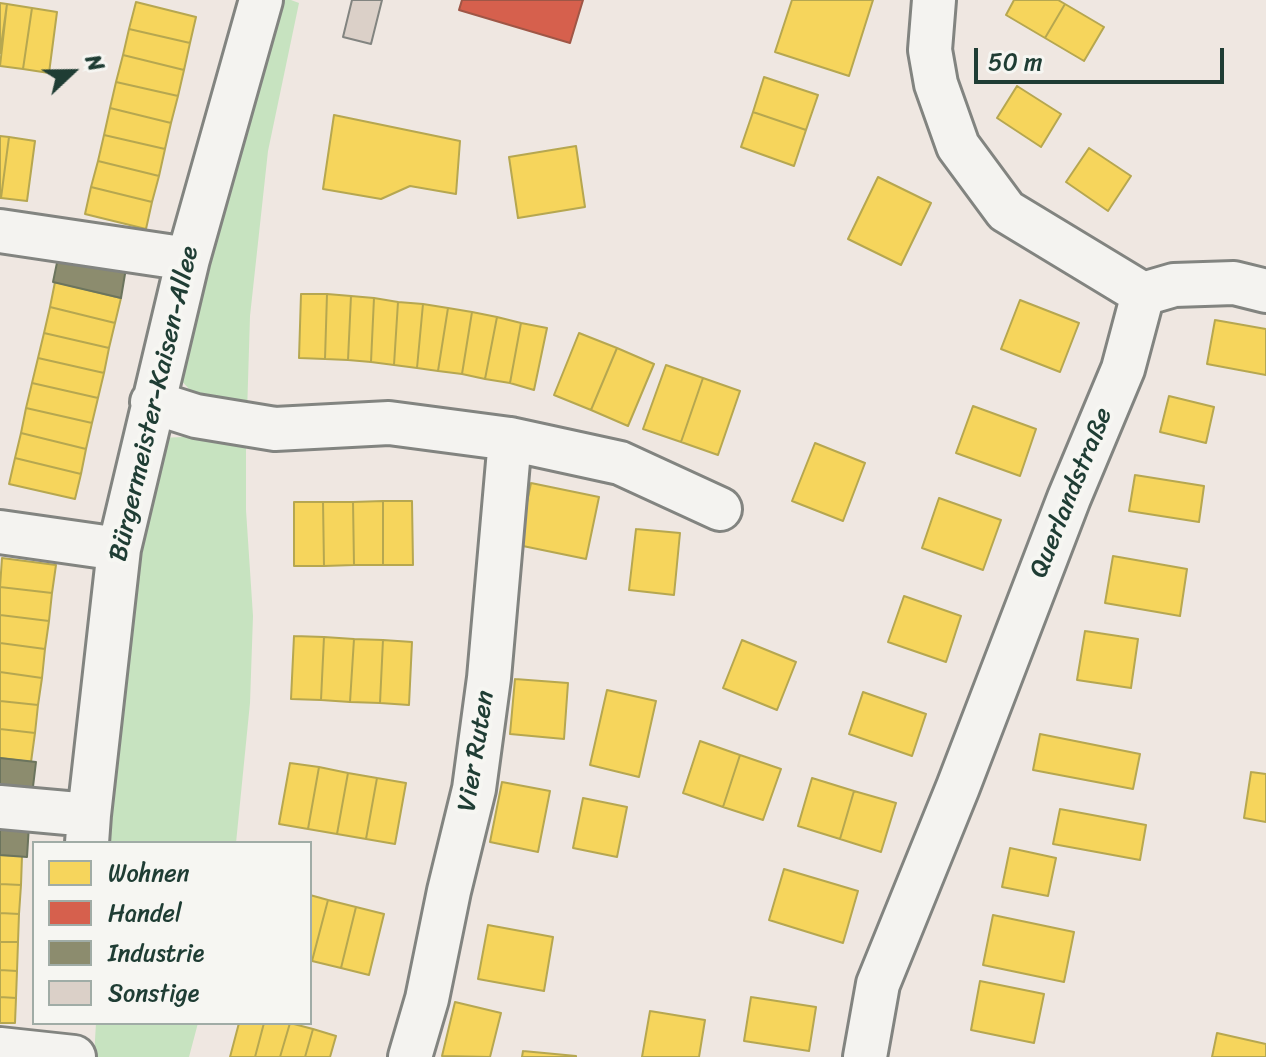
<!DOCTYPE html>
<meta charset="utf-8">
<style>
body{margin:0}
#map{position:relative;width:1266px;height:1057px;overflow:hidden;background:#efe7e1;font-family:Sriracha,sans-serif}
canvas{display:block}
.legend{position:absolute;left:32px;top:841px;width:280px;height:184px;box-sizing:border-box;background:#f6f6f2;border:2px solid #a0aca6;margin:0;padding:10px 14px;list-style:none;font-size:24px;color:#1f3d34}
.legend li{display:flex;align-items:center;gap:16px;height:40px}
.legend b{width:40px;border:2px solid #a0aca6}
.north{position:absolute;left:32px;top:32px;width:80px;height:80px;-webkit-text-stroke:6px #f6f6f2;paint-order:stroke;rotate:68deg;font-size:22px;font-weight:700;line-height:32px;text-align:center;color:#1f3d34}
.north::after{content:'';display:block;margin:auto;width:28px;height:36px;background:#1f3d34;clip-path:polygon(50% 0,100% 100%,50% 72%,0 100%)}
.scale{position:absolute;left:974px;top:48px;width:250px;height:36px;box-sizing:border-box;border:4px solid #1f3d34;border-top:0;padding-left:10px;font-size:24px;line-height:28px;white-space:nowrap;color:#1f3d34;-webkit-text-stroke:6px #f6f6f2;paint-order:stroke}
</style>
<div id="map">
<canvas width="1266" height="1057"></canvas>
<ul class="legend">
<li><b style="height:22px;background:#f6d55c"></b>Wohnen</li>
<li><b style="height:22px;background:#d6604d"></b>Handel</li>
<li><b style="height:22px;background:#8c8c6e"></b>Industrie</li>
<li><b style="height:22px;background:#dbd0c8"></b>Sonstige</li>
</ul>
<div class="north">N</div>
<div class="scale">50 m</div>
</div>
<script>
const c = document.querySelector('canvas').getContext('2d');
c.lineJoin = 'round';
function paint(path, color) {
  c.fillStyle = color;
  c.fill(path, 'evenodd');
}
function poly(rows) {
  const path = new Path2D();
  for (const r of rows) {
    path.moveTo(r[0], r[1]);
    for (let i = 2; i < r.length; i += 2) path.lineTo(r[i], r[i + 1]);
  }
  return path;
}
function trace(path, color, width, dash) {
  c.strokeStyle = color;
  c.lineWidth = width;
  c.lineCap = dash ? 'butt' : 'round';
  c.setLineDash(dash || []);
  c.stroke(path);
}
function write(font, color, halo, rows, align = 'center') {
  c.font = font + ' Sriracha,sans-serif';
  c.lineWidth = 8;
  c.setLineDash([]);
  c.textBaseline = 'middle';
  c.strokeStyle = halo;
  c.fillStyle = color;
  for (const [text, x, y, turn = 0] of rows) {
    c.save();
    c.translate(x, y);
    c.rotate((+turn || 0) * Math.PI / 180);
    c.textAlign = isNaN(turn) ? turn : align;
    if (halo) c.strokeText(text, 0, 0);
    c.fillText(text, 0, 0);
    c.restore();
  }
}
const green = poly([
 [280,0,291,0,299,3,268,151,250,316,247,414,198,399,179,378],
 [246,434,246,510,253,616,250,703,236,843,103,843,133,550,161,438],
 [96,1023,198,1023,189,1057,94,1057]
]);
const homes = poly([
 [792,0,873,0,849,76,775,52,792,0],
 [1014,0,1058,0,1065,4,1045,38,1006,15,1014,0],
 [136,2,196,17,190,43,129,29,136,2],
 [0,3,7,4,0,53,0,3],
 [7,4,32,8,23,69,0,66,7,4],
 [1065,4,1104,27,1084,61,1045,38,1065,4],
 [32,8,57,12,49,73,23,69,32,8],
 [129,29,190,43,184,70,123,55,129,29],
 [123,55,184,70,178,96,116,82,123,55],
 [764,77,818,95,806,130,753,112,764,77],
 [116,82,178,96,171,123,110,108,116,82],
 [1017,86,1061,114,1041,147,997,118,1017,86],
 [110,108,171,123,165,149,104,135,110,108],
 [753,112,806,130,794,166,741,147,753,112],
 [334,115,460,141,456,194,410,186,381,199,323,189,334,115],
 [104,135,165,149,159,176,98,161,104,135],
 [0,136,9,137,1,198,0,198,0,136],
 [9,137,35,141,27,201,1,198,9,137],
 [576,146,585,207,518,218,509,157,576,146],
 [1089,148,1131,176,1108,211,1066,182,1089,148],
 [98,161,159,176,152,202,91,187,98,161],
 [878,177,931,203,901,265,848,239,878,177],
 [91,187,152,202,146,229,85,214,91,187],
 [55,282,121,298,115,323,50,307,55,282],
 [301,294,327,294,325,359,299,358,301,294],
 [327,294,351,296,348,360,325,359,327,294],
 [351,296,374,298,371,362,348,360,351,296],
 [374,298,398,302,394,365,371,362,374,298],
 [1020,300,1079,323,1060,372,1001,349,1020,300],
 [398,302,423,304,417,368,394,365,398,302],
 [423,304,448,308,438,371,417,368,423,304],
 [50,307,115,323,109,348,44,333,50,307],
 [448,308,472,312,462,374,438,371,448,308],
 [472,312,497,317,485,379,462,374,472,312],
 [497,317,521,323,510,383,485,379,497,317],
 [1215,320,1266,329,1266,375,1207,364,1215,320],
 [521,323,547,328,534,390,510,383,521,323],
 [44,333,109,348,104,373,38,358,44,333],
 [579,333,617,348,591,410,554,395,579,333],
 [617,348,654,364,628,426,591,410,617,348],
 [38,358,104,373,98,398,32,383,38,358],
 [666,365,703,378,681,442,643,429,666,365],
 [703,378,740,391,718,455,681,442,703,378],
 [32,383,98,398,92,423,26,408,32,383],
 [1169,396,1214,407,1206,443,1160,432,1169,396],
 [973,406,1036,429,1020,476,956,453,973,406],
 [26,408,92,423,86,449,21,433,26,408],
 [21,433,86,449,81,474,15,458,21,433],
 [815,443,865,463,843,521,792,501,815,443],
 [15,458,81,474,75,499,9,484,15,458],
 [1135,475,1204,486,1199,522,1129,511,1135,475],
 [531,483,599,497,586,559,518,545,531,483],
 [939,498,1001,520,983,570,922,548,939,498],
 [383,501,412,501,413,565,383,565,383,501],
 [383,501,383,565,354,565,353,502,383,501],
 [294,502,323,502,324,566,294,566,294,502],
 [323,502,353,502,354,565,324,566,323,502],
 [636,529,680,533,674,595,629,590,636,529],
 [1113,556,1187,569,1180,616,1105,603,1113,556],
 [2,558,56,565,52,593,0,587,2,558],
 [0,587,52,593,49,621,0,615,0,587],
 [904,596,961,616,946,662,888,642,904,596],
 [0,615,49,621,45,649,0,643,0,615],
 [1085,631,1138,639,1131,688,1077,680,1085,631],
 [294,636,324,637,321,700,291,699,294,636],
 [324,637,354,639,350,702,321,700,324,637],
 [354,639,383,640,380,703,350,702,354,639],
 [383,640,412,642,409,705,380,703,383,640],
 [742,640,796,662,777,710,723,688,742,640],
 [0,643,45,649,42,678,0,672,0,643],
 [0,672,42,678,38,705,0,701,0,672],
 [515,679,568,683,564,739,510,734,515,679],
 [607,690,656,701,639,777,590,765,607,690],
 [863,692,926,714,912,756,849,734,863,692],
 [0,701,38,705,35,733,0,729,0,701],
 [0,729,35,733,31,762,0,758,0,729],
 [1040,734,1140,754,1133,789,1033,770,1040,734],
 [700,741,740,755,723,807,683,793,700,741],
 [740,755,781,769,763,820,723,807,740,755],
 [290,763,319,767,308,829,279,824,290,763],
 [319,767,348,773,337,834,308,829,319,767],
 [1251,772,1266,774,1266,822,1244,818,1251,772],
 [348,773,377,778,366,839,337,834,348,773],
 [377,778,406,783,395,844,366,839,377,778],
 [812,778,854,791,840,839,798,826,812,778],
 [502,782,550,791,538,852,490,842,502,782],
 [854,791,896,803,881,852,840,839,854,791],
 [583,798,627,807,617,857,573,848,583,798],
 [1060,809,1146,825,1140,860,1053,844,1060,809],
 [1010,848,1056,858,1048,896,1002,887,1010,848],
 [0,855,22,856,21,885,0,884,0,855],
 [784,869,858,891,843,943,769,920,784,869],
 [0,884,21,885,19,914,0,913,0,884],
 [310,895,328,900,312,961,310,960,310,895],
 [328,900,356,907,341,968,312,961,328,900],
 [356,907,384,914,369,975,341,968,356,907],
 [0,913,19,914,18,942,0,942,0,913],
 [993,915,1074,932,1064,982,983,965,993,915],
 [488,925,553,937,544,991,478,979,488,925],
 [0,942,18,942,17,971,0,970,0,942],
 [0,970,17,971,16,998,0,997,0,970],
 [980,981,1044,994,1034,1043,971,1030,980,981],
 [0,997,16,998,15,1023,0,1023,0,997],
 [751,997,816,1007,809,1051,744,1041,751,997],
 [455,1002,501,1013,490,1057,442,1056,455,1002],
 [650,1011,705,1020,699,1057,642,1057,650,1011],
 [239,1023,264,1023,255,1057,230,1057,239,1023],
 [264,1023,290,1023,280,1057,255,1057,264,1023],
 [290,1023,313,1029,305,1057,280,1057,290,1023],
 [313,1029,336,1036,330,1057,305,1057,313,1029],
 [1217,1033,1266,1044,1266,1057,1212,1057,1217,1033],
 [523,1051,576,1056,576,1057,522,1057,523,1051]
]);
const shops = poly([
 [462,0,583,0,570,43,459,10,462,0]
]);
const industry = poly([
 [59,253,126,268,121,298,53,282,59,253],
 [0,758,36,762,32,795,0,791,0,758],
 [0,824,29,825,27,857,0,855,0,824]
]);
const building = poly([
 [352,0,382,0,371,44,343,37,352,0]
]);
const minor = poly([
 [934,0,930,50,936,84,958,146,1006,211,1143,294],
 [0,231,188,259],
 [1143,294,1174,285,1234,283,1266,291],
 [152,402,196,416,275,429,389,423,510,439,620,463,720,509],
 [0,532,119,549],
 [0,807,89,815],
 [87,843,89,815,119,549,188,259,261,0],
 [0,1049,74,1057],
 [410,1057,427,999,449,891,474,789,489,678,510,439],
 [865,1057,878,984,958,787,1069,498,1123,369,1143,294]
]);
const streetNames = [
 ["Bürgermeister-Kaisen-Allee",155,404,-77],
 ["Querlandstraße",1072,493,-68],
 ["Vier Ruten",477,751,-81]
];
paint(green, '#c7e3c0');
paint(homes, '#f6d55c');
trace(homes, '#b6a750', 2);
paint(shops, '#d6604d');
trace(shops, '#9f5646', 2);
paint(industry, '#8c8c6e');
trace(industry, '#6b745d', 2);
paint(building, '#dbd0c8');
trace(building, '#828480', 2);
trace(minor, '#828480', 48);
trace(minor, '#f4f3f0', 42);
write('26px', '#1f3d34', '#f6f6f2', streetNames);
</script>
